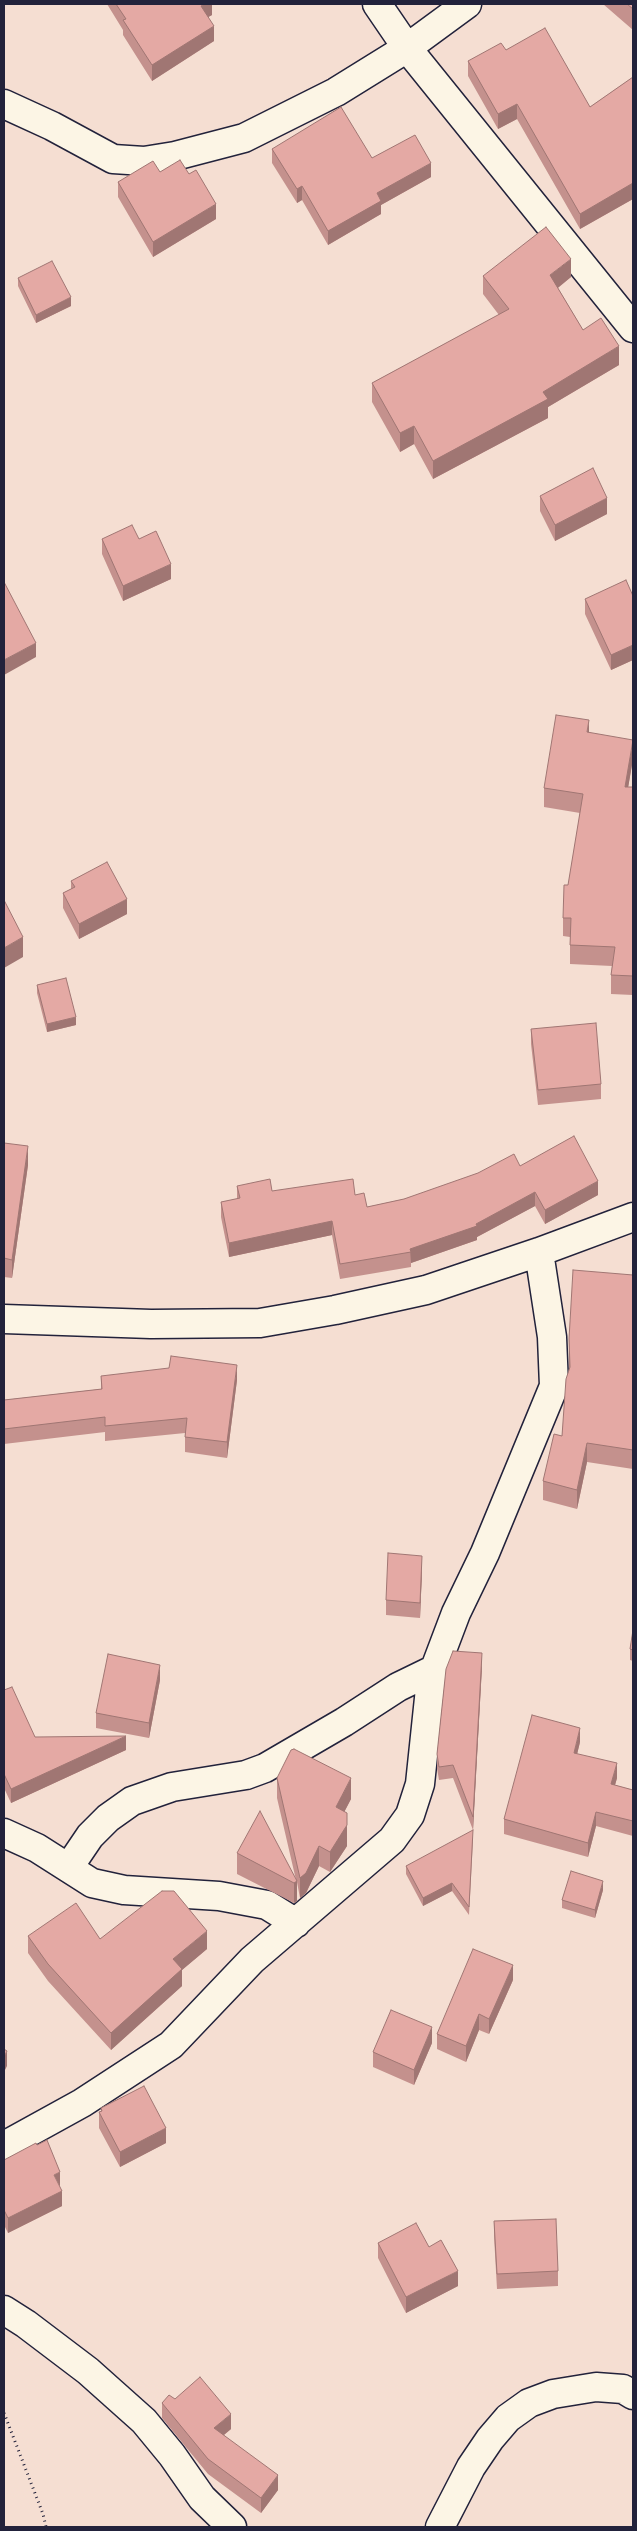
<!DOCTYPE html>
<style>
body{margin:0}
#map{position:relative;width:637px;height:2531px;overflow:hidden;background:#f5ded2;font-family:"Indie Flower",sans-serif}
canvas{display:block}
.frame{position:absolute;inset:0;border:5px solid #22223b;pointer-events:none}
</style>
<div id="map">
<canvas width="637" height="2531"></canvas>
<div class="frame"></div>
</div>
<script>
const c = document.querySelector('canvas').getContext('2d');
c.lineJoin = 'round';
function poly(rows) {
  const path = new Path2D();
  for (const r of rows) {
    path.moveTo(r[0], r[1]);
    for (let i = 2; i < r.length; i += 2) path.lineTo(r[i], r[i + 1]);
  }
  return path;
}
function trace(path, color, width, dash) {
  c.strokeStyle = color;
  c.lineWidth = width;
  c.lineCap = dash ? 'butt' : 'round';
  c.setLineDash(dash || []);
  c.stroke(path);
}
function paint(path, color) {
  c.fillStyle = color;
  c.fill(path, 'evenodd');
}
const path = poly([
 [4,2413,43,2514,46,2527]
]);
const minor = poly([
 [377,4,407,48,633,328],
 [4,104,52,126,113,159,144,161,175,156,244,138,336,92,407,48,467,4],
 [4,1319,151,1324,260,1323,335,1310,426,1290,539,1252,633,1217],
 [4,1833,37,1848,92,1883,124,1890,219,1896,267,1905,296,1923],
 [69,1867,90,1836,108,1818,132,1801,172,1787,246,1775,265,1768,344,1722,398,1687,435,1669],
 [4,2146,82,2103,171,2045,252,1960,392,1840,410,1815,420,1784,431,1679,456,1613,485,1553,554,1386,552,1337,539,1252],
 [4,2310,26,2324,88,2371,144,2421,172,2455,202,2498,232,2527],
 [440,2527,471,2467,490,2439,508,2418,529,2403,553,2394,596,2387,623,2389,633,2395]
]);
const wall = poly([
 [107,4,212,4,212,15,208,17,214,41,152,81,123,35,123,30],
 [603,4,633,4,633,30],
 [506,50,590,107,633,77,633,199,580,229,517,119,498,129,468,76,468,61],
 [272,149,372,158,431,177,381,205,381,214,328,245,302,200,297,203,272,163],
 [160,172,216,219,153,257,118,197,118,182],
 [483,276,571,277,558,288,583,330,619,365,548,407,548,418,433,479,414,444,400,452,372,402,372,383,499,315,483,294],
 [18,278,71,306,36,323,18,286],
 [633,485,633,503,632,501,632,486],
 [540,496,607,514,555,541,540,511],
 [102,539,139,539,171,579,123,601,102,554],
 [585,599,633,660,611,670,585,614],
 [589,732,633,759,628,787,633,787,633,995,611,994,611,975,612,966,570,964,570,937,563,936,563,918,580,813,544,807,544,788],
 [71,881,127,914,79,939,63,908,63,893,71,889],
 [37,985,76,1025,47,1032,37,993],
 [531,1029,601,1084,601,1099,538,1105,531,1044],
 [4,1143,28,1165,12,1278,4,1277],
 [520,1166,598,1195,545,1224,535,1206,477,1237,477,1240,411,1263,411,1267,340,1279,332,1235,229,1257,221,1217,221,1202,237,1199,237,1186,272,1191,355,1195,367,1207,404,1199],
 [633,1275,633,1469,587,1462,577,1509,543,1500,543,1481,562,1436,569,1369,569,1339],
 [101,1376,237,1380,227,1458,185,1452,185,1433,105,1441,105,1432,4,1444,4,1400,101,1389],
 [422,1571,420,1618,386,1615,386,1600],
 [633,1630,633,1661,630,1660,630,1649],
 [482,1666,473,1830,453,1778,439,1780,437,1768,437,1754],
 [160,1680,149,1738,96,1728,96,1713],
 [4,1690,35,1737,126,1750,11,1803,4,1788],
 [580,1742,577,1754,617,1778,615,1785,633,1790,633,1836,596,1826,588,1857,504,1834,504,1819],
 [277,1778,351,1799,344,1812,347,1846,330,1872,319,1866,306,1893,300,1898,297,1882,297,1901,294,1903,237,1874,237,1853,296,1880,277,1798],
 [473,1839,469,1915,452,1891,423,1906,406,1874,406,1866],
 [603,1890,595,1918,562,1908,562,1900],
 [28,1936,100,1939,207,1949,182,1970,182,1986,111,2050,48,1981,28,1953],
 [513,1980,489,2034,479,2030,466,2062,437,2049,437,2034],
 [432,2043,414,2085,373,2067,373,2052],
 [101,2108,166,2143,120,2167,99,2128,99,2112,101,2111],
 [4,2160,60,2187,62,2206,8,2233,4,2225],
 [494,2221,558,2271,558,2286,497,2289,494,2236],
 [378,2243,429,2247,458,2286,406,2313,378,2258],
 [175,2399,231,2429,224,2435,278,2490,261,2513,208,2474,162,2418,162,2403]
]);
const shadedWall = poly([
 [205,4,212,4,212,15,201,21,201,6],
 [214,26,214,41,152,81,152,65],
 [517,104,517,119,498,129,498,114],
 [431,163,431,177,381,205,381,214,328,245,328,231,377,193],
 [633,183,633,199,580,229,580,214],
 [302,186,302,200,297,203,297,189],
 [216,204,216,219,153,257,153,242],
 [571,259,571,277,550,294,550,275],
 [71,297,71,306,36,323,36,315],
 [619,346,619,365,548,407,548,418,433,479,433,461,543,392],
 [414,426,414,444,400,452,400,433],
 [607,498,607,514,555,541,555,525],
 [171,564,171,579,123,601,123,586],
 [36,643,36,657,4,675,4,660],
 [633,645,633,660,611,670,611,655],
 [589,720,589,739,587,732],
 [633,740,633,759,625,806,625,787],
 [127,899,127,914,79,939,79,924],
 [23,937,23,957,4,968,4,948],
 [76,1017,76,1025,47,1032,47,1024],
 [28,1146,28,1165,12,1278,12,1260],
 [598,1181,598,1195,545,1224,545,1210],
 [535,1192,535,1206,477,1237,477,1240,411,1263,410,1249,476,1224],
 [332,1221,332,1235,229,1257,229,1243],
 [237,1365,237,1380,227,1458,227,1442],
 [587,1443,587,1462,577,1509,577,1490],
 [422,1556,422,1571,420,1618,420,1603],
 [482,1653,482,1666,473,1830,473,1817],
 [160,1665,160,1680,149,1738,149,1723],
 [580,1728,580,1742,574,1767,574,1753],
 [126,1736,126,1750,11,1803,11,1789],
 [617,1763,617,1778,611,1799,611,1784],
 [351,1778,351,1799,336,1828,336,1807],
 [596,1812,596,1826,588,1857,588,1843],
 [347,1825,347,1846,330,1872,330,1852],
 [319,1846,319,1866,306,1893,300,1898,300,1878],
 [297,1881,297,1901,294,1903,294,1883],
 [603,1881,603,1890,595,1918,595,1910],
 [452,1883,452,1891,423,1906,423,1898],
 [207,1931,207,1949,182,1970,182,1986,111,2050,111,2033,173,1959],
 [513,1965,513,1980,489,2034,489,2019],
 [479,2014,479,2030,466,2062,466,2046],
 [432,2027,432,2043,414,2085,414,2070],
 [7,2051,7,2066,4,2072,4,2057],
 [166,2128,166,2143,120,2167,120,2152],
 [60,2172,60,2187,54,2175],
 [62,2191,62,2206,8,2233,8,2218],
 [458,2271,458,2286,406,2313,406,2297],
 [231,2414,231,2429,214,2443,214,2428],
 [278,2475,278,2490,261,2513,261,2498]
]);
const building = poly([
 [116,4,205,4,201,6,214,26,152,65,123,20,126,19,116,4],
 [627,4,633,4,633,9,627,4],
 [545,28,590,107,633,77,633,183,580,214,517,104,498,114,468,61,501,43,506,50,545,28],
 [341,107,372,158,415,135,431,163,377,193,381,201,328,231,302,186,297,189,272,149,341,107],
 [180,160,189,174,196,170,216,204,153,242,118,182,153,161,160,172,180,160],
 [546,227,571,259,550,275,583,330,601,318,619,346,543,392,548,399,433,461,414,426,400,433,372,383,509,309,483,276,546,227],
 [52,261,71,297,36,315,18,278,52,261],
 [593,468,607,498,555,525,540,496,593,468],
 [132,525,139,539,156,531,171,564,123,586,102,539,132,525],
 [626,580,633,596,633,645,611,655,585,599,626,580],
 [4,582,36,643,4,660,4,582],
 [556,715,589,720,587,732,633,740,625,787,633,787,633,976,611,975,615,947,570,945,571,918,563,918,564,885,568,885,583,794,544,788,556,715],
 [107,862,127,899,79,924,63,893,75,887,71,881,107,862],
 [4,900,23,937,4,948,4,900],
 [66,978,76,1017,47,1024,37,985,66,978],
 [596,1023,601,1084,538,1090,531,1029,596,1023],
 [574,1136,598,1181,545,1210,535,1192,476,1224,477,1226,410,1249,411,1252,340,1264,332,1221,229,1243,221,1202,240,1198,237,1186,270,1179,272,1191,353,1179,355,1195,364,1193,367,1207,404,1199,478,1173,514,1154,520,1166,574,1136],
 [4,1143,28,1146,12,1260,4,1258,4,1143],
 [573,1270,633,1275,633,1450,587,1443,577,1490,543,1481,554,1434,562,1436,566,1379,570,1367,569,1339,573,1270],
 [171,1356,237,1365,227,1442,185,1437,187,1418,105,1426,105,1417,4,1429,4,1400,102,1389,101,1376,169,1368,171,1356],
 [388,1553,422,1556,420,1603,386,1600,388,1553],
 [633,1630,633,1650,630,1649,633,1630],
 [453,1651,482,1653,473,1817,453,1765,439,1767,437,1754,446,1669,453,1651],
 [108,1654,160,1665,149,1723,96,1713,108,1654],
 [12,1687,35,1737,126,1736,11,1789,4,1774,4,1690,12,1687],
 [532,1715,580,1728,574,1753,617,1763,611,1784,633,1790,633,1821,596,1812,588,1843,504,1819,532,1715],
 [294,1749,351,1778,336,1807,347,1813,347,1825,330,1852,319,1846,306,1873,300,1878,277,1778,291,1750,294,1749],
 [260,1811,297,1881,294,1883,237,1853,260,1811],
 [473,1830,469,1907,452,1883,423,1898,406,1866,473,1830],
 [571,1871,603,1881,595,1910,562,1900,571,1871],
 [162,1891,174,1891,207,1931,173,1959,182,1969,111,2033,48,1964,28,1936,76,1903,100,1939,162,1891],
 [473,1949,513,1965,489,2019,479,2014,466,2046,437,2034,473,1949],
 [391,2010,432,2027,414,2070,373,2052,391,2010],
 [4,2049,7,2051,4,2057,4,2049],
 [144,2086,166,2128,120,2152,99,2112,102,2111,101,2108,144,2086],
 [47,2140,60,2172,54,2175,62,2191,8,2218,4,2210,4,2160,36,2143,37,2145,47,2140],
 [556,2219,558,2271,497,2274,494,2221,556,2219],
 [416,2223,429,2247,441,2240,458,2271,406,2297,378,2243,416,2223],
 [200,2377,231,2414,214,2428,278,2475,261,2498,208,2459,162,2403,169,2395,175,2399,200,2377]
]);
trace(minor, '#22223b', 31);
trace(path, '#22223b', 3, [1, 4]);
trace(minor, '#fcf5e5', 28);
paint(wall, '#c4918d');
paint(shadedWall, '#a07673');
paint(building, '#e4a9a4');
trace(building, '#a07673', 1);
</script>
